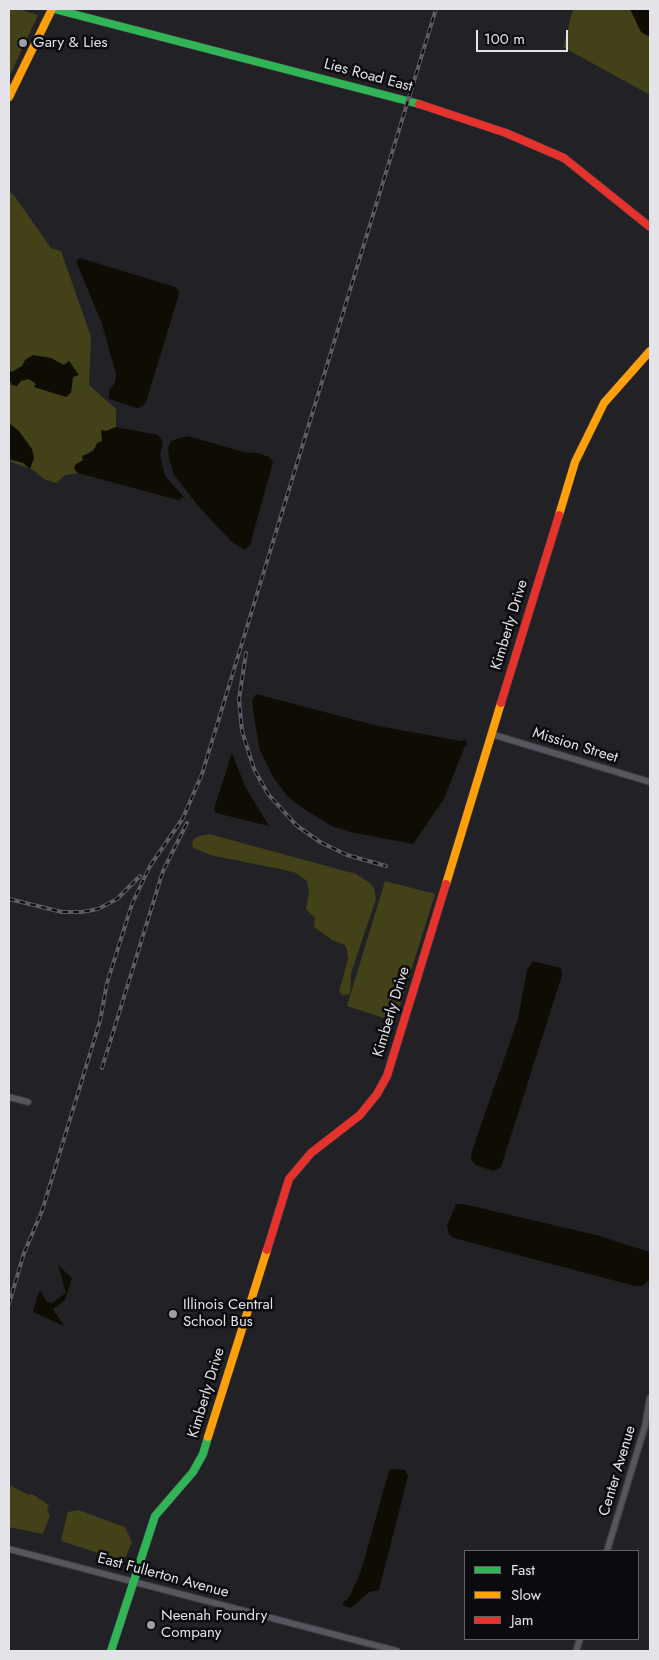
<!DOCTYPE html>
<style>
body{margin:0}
#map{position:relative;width:659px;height:1660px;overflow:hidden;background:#222126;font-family:Jost,sans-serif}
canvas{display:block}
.frame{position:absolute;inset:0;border:10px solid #e4e3e9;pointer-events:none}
.legend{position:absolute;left:464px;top:1550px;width:175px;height:90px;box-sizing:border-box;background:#0b0a0e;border:1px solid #626166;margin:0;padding:6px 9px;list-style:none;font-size:15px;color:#e4e3e9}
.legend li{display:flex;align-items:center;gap:10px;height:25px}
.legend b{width:25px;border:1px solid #626166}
.scale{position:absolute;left:476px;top:30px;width:92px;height:22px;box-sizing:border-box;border:2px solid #e4e3e9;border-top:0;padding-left:6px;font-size:15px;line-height:18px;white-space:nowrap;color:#e4e3e9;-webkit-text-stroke:4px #0b0a0e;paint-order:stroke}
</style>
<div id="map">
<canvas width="659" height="1660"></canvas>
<div class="frame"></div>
<ul class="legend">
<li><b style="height:6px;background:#30b455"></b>Fast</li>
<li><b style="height:6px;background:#ff9f0a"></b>Slow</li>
<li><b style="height:6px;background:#e5322d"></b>Jam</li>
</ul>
<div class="scale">100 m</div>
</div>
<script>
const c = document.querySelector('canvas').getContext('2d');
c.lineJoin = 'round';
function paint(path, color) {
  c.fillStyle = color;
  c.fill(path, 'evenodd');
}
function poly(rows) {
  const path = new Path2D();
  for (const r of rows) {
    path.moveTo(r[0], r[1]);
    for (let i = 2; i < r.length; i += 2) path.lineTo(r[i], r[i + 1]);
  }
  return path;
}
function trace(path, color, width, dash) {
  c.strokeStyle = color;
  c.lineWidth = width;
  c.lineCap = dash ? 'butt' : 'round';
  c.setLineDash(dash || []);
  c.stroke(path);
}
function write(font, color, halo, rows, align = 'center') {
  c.font = font + ' Jost,sans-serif';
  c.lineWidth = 5;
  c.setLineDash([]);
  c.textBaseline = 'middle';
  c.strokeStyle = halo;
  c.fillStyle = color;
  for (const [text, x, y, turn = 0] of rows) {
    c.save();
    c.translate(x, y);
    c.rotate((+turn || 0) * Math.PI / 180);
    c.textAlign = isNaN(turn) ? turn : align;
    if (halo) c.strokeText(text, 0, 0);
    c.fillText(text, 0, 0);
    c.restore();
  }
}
const green = poly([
 [9,9,19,9,38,15,9,77],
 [573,9,650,9,650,95,563,47],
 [9,192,13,194,51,248,61,251,91,337,89,385,116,409,116,427,87,455,78,473,65,475,56,483,44,479,33,470,9,461],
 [209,834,356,874,370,883,374,888,376,899,351,973,350,994,343,995,339,992,348,959,347,950,345,945,332,940,314,927,315,918,306,909,309,892,307,881,296,873,285,870,210,855,192,847,193,840,197,837],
 [385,881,435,894,396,1019,390,1020,347,1006],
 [9,1485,29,1495,32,1494,49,1505,47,1510,50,1515,43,1534,9,1527],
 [78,1510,125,1527,132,1542,126,1556,122,1560,114,1558,61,1541,67,1515,68,1512]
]);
const water = poly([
 [630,9,650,9,650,37,641,32],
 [80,258,175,287,178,290,179,294,146,402,143,406,137,408,109,399,109,391,115,382,116,374,102,324,76,261],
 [33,355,51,358,64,365,69,361,79,375,73,377,71,393,66,397,34,387,36,384,29,379,21,381,17,386,12,385,9,379,9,370,12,372,22,366,25,360],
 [9,423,19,431,32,449,34,458,30,469,23,463,9,459],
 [116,427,158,435,163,442,160,456,165,476,184,497,178,500,78,473,74,469,75,465,83,460,82,456,94,451,97,443,102,441,101,430,106,431],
 [187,436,244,452,258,453,269,457,273,462,250,545,245,550,232,542,199,507,174,475,169,458,168,448,171,441],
 [256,694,378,726,461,741,466,739,467,745,464,748,444,799,413,844,351,832,334,827,304,809,288,797,273,777,259,748,252,701],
 [232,753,245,786,269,826,216,813,214,809],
 [533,961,561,968,562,975,501,1167,494,1171,475,1165,471,1159,472,1151,518,1019,527,970],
 [456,1204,463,1204,596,1235,650,1252,650,1280,642,1286,635,1286,454,1238,449,1235,447,1226],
 [58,1265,72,1278,65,1300,53,1309,64,1326,33,1312,39,1292,41,1292,47,1302,52,1303,66,1293],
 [394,1469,405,1470,408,1476,379,1590,369,1592,351,1608,348,1607,343,1605,343,1603,350,1596,362,1568,388,1474,390,1470]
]);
const street = poly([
 [491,734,650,782],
 [9,1097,28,1102],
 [9,1549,397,1651],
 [607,1551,645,1426,650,1398],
 [576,1651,580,1639]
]);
const fast = poly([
 [54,9,419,104],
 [111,1651,155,1516,193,1472,203,1454,208,1437]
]);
const slow = poly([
 [9,97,52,9],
 [559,515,575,462,604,403,650,351],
 [446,884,501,703],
 [208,1437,267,1250]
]);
const jam = poly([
 [419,104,506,133,564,158,650,227],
 [501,703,559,515],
 [267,1250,289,1179,311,1153,360,1115,377,1094,387,1076,446,884]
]);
const rail = poly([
 [246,653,239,699,242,731,254,769,268,794,296,825,320,842,347,855,386,866],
 [9,899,62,912,82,912,98,909,117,899,140,876],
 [102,1068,163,871,187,823],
 [9,1304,24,1253,42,1211,100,1021,107,983,132,904,150,866,183,818,202,774,436,9]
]);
const markers = [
 [23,43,5,"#a09fa5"],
 [173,1314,5,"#a09fa5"],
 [151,1625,5,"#a09fa5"]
];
const poiNames = [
 ["Gary & Lies",33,43],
 ["Illinois Central",183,1305],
 ["School Bus",183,1322],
 ["Neenah Foundry",161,1616],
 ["Company",161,1633]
];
const streetNames = [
 ["Lies Road East",368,76,15],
 ["Kimberly Drive",510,625,-73],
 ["Mission Street",575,746,17],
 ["Kimberly Drive",392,1012,-73],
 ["Kimberly Drive",207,1393,-73],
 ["Center Avenue",618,1471,-73],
 ["East Fullerton Avenue",163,1576,15]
];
paint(green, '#434118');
paint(water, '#0e0c03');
trace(street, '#3e3d40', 8);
trace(fast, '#3e3d40', 9);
trace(slow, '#3e3d40', 9);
trace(jam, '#3e3d40', 9);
trace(street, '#58555f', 5.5);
trace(fast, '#30b455', 8);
trace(slow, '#ff9f0a', 8);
trace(jam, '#e5322d', 8);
trace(rail, '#5e5b63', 4);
trace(rail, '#0b0a0e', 2, [5.5]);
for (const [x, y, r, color] of markers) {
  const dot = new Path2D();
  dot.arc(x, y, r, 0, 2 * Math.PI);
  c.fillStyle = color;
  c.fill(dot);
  trace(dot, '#0b0a0e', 2);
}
write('15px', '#e4e3e9', '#0b0a0e', poiNames, 'left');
write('15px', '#e4e3e9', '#0b0a0e', streetNames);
</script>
